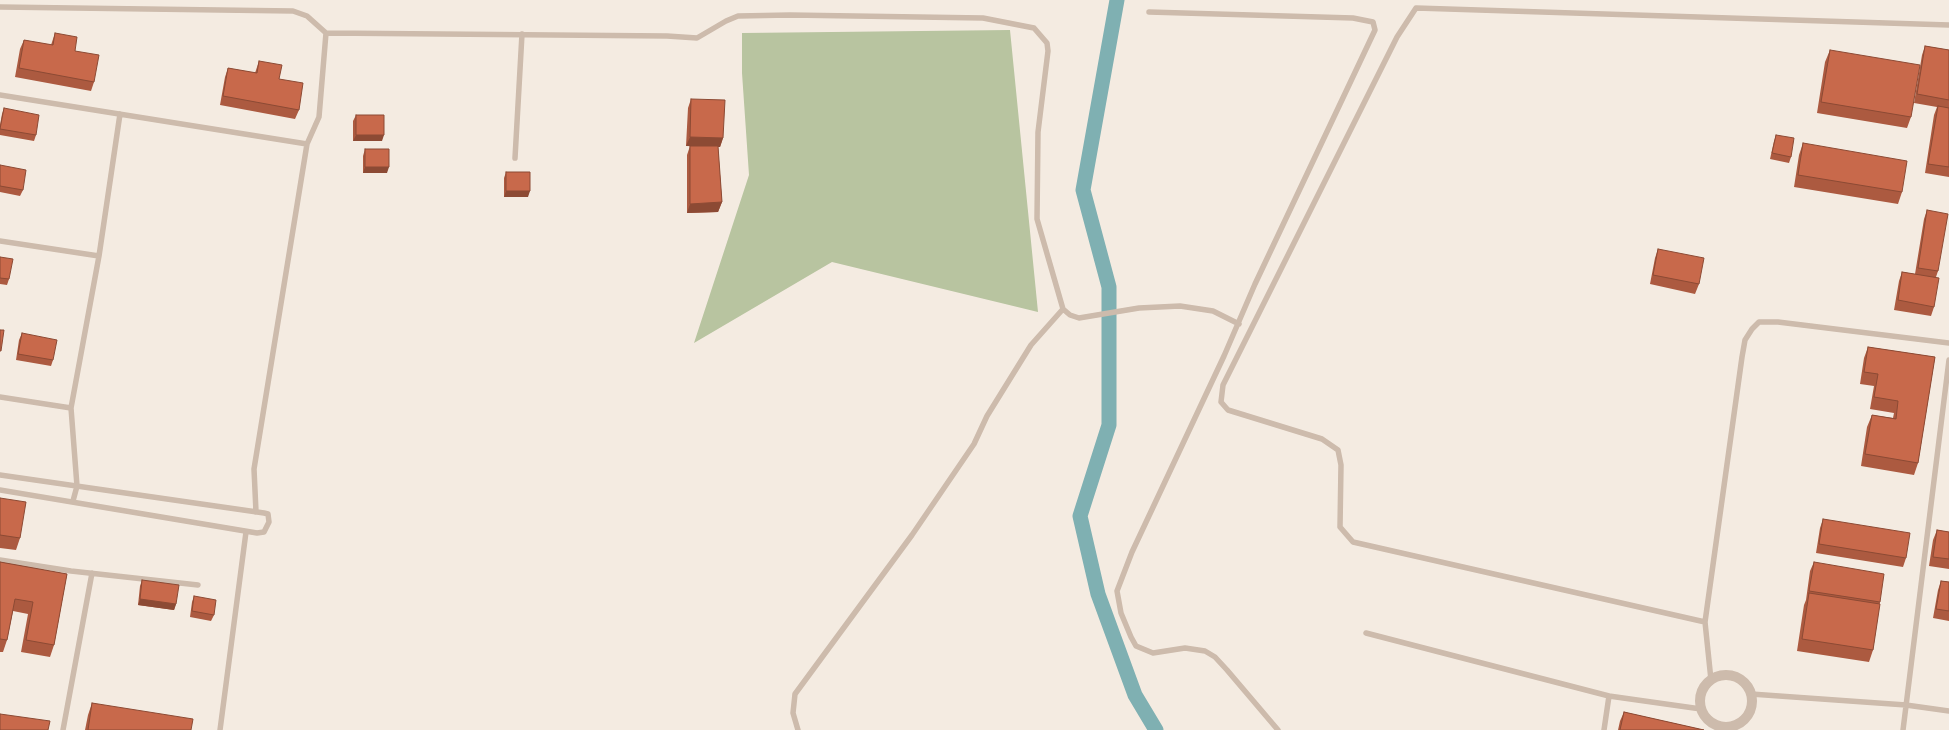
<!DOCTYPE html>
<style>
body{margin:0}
canvas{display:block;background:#f4ebe1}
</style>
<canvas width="1949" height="730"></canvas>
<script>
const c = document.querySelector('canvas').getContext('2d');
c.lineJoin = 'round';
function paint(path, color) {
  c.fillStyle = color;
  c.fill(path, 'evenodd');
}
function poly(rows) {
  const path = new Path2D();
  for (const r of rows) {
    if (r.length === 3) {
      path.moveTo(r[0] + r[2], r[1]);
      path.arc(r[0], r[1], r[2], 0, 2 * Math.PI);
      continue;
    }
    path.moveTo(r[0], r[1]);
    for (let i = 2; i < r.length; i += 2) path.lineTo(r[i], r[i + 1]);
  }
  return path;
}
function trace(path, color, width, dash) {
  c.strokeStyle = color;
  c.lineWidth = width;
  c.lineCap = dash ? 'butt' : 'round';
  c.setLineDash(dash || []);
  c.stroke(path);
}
const green = poly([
 [1010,30,1038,312,832,262,694,343,749,175,742,73,742,33]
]);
const canal = poly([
 [1117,0,1083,190,1109,287,1109,425,1080,516,1098,594,1135,695,1156,730]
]);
const service = poly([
 [0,7,293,11,307,16,326,33,319,117,307,144,254,469,256,512],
 [1149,12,1353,18,1373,22,1375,30,1255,284,1224,356,1132,552,1117,591,1121,613,1131,637,1136,646,1153,653,1185,648,1205,651,1215,657,1227,670,1278,730],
 [326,33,667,36,697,38,726,21,738,16,790,15,983,18,1034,28,1047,43,1048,51,1038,132,1037,219,1063,309,1070,315,1079,318,1139,308,1180,306,1213,311,1239,324],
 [0,95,307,144],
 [515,158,522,34],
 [0,241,99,256,120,114],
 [0,397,71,408,99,256],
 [71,408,77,486,73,501],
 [0,475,264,513,268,514,269,522,264,532,257,533,0,490],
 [0,560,71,571,198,585],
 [1705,622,1353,542,1340,527,1341,465,1338,450,1322,439,1228,410,1221,402,1223,385,1397,37,1416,8,1949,25],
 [1366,633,1609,696],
 [1711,680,1705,622,1742,357,1745,340,1752,329,1759,322,1778,322,1949,343],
 [1751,694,1906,705,1949,711],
 [63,730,92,573],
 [220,730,246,532],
 [798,730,793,713,795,694,912,535,974,444,987,416,1031,345,1063,309],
 [1604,730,1609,696,1701,709],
 [1903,730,1949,360]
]);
const minor = poly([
 [1726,701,26]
]);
const wall = poly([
 [55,33,75,51,94,82,91,91,15,77,20,49,24,40,51,45],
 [1925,46,1949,50,1949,177,1925,173,1934,115,1937,107,1914,103,1922,55],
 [1830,50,1911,117,1907,128,1817,113,1825,62],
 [259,61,279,79,299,110,295,119,220,105,225,77,228,68,255,73],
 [691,99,723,138,720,147,718,147,722,202,718,212,687,213,687,155,690,146,693,146,686,146,688,108],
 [4,108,36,135,34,141,0,135,0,125,2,114],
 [356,115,382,141,353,141,353,121],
 [1776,135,1791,157,1789,163,1770,159,1774,141],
 [1803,143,1902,192,1898,204,1794,187,1799,155],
 [365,149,387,173,363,173,363,156],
 [0,165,23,190,20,196,0,192],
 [506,172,528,197,504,197,504,178],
 [1927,210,1938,271,1936,277,1934,307,1931,316,1894,310,1899,281,1902,272,1915,274,1924,219],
 [1658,249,1699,284,1695,294,1650,284,1655,258],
 [0,257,9,279,7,285,0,284],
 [22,333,53,360,51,366,16,360,19,340],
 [1868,347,1935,357,1918,463,1914,475,1861,466,1867,427,1872,415,1893,418,1894,413,1870,409,1874,386,1860,384,1864,358],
 [0,498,20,538,16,550,0,548],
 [1823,519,1906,558,1903,567,1816,553,1820,528],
 [1937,530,1949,532,1949,569,1929,566,1933,540],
 [0,562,67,574,54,645,50,657,21,652,28,614,13,611,7,640,3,652,0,652],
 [1814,562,1880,602,1873,650,1869,662,1797,651,1804,605,1806,600,1810,571],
 [142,580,176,604,174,610,138,605,140,586],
 [1941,581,1949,582,1949,621,1933,618,1938,590],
 [194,596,214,615,211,621,190,617,192,602],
 [92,703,191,730,85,730,88,715],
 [1624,712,1704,730,1618,730,1620,721]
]);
const shadedWall = poly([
 [356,135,384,135,382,141,353,141],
 [690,137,723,138,720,147,686,146],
 [365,167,389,167,387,173,363,173],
 [506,191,530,191,528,197,504,197],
 [722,202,718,212,687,213,690,204],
 [140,599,176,604,174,610,138,605]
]);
const building = poly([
 [55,33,77,37,75,51,99,55,94,82,19,68,24,40,53,45,55,33],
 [1925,46,1949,50,1949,100,1917,94,1925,46],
 [1830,50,1920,65,1911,117,1821,102,1830,50],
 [259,61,282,65,279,79,303,83,299,110,223,96,228,68,257,73,259,61],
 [691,99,725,100,723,138,690,137,691,99],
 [1938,106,1949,108,1949,167,1928,164,1938,106],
 [4,108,39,115,36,135,0,129,4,108],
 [356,115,384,115,384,135,356,135,356,115],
 [1776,135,1794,138,1791,157,1772,153,1776,135],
 [1803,143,1907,161,1902,192,1798,175,1803,143],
 [690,146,718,146,722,202,690,204,690,146],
 [365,149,389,149,389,167,365,167,365,149],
 [0,165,26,170,23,190,0,186,0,165],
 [506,172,530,172,530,191,506,191,506,172],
 [1927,210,1948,214,1938,271,1918,268,1927,210],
 [1658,249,1704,258,1699,284,1653,275,1658,249],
 [0,257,13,259,9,279,0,278,0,257],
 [1902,272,1939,278,1934,307,1898,300,1902,272],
 [0,330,4,330,1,351,0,351,0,330],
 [22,333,57,340,53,360,18,354,22,333],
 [1868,347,1935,357,1918,463,1865,454,1872,415,1896,419,1898,401,1874,397,1878,374,1864,372,1868,347],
 [0,498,26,502,20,538,0,535,0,498],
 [1823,519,1910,533,1906,558,1819,544,1823,519],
 [1937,530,1949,532,1949,559,1933,557,1937,530],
 [0,562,67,574,54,645,26,640,33,602,15,599,7,640,0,639,0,562],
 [1814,562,1884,574,1880,602,1809,591,1814,562],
 [142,580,179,585,176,604,140,599,142,580],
 [1941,581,1949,582,1949,611,1936,609,1941,581],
 [1809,593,1880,604,1873,650,1802,639,1809,593],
 [194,596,216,600,214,615,192,611,194,596],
 [92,703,193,719,191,730,88,730,92,703],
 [1624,712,1704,730,1620,730,1624,712],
 [0,714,50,721,48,730,0,730,0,714]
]);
paint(green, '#b8c4a0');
trace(canal, '#7fb0b2', 15);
trace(service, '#cdbbac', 5.5);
trace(minor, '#cdbbac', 10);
paint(wall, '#ac5a40');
paint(shadedWall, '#8c4a34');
paint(building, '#c8694b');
trace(building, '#8c4a34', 1);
</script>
